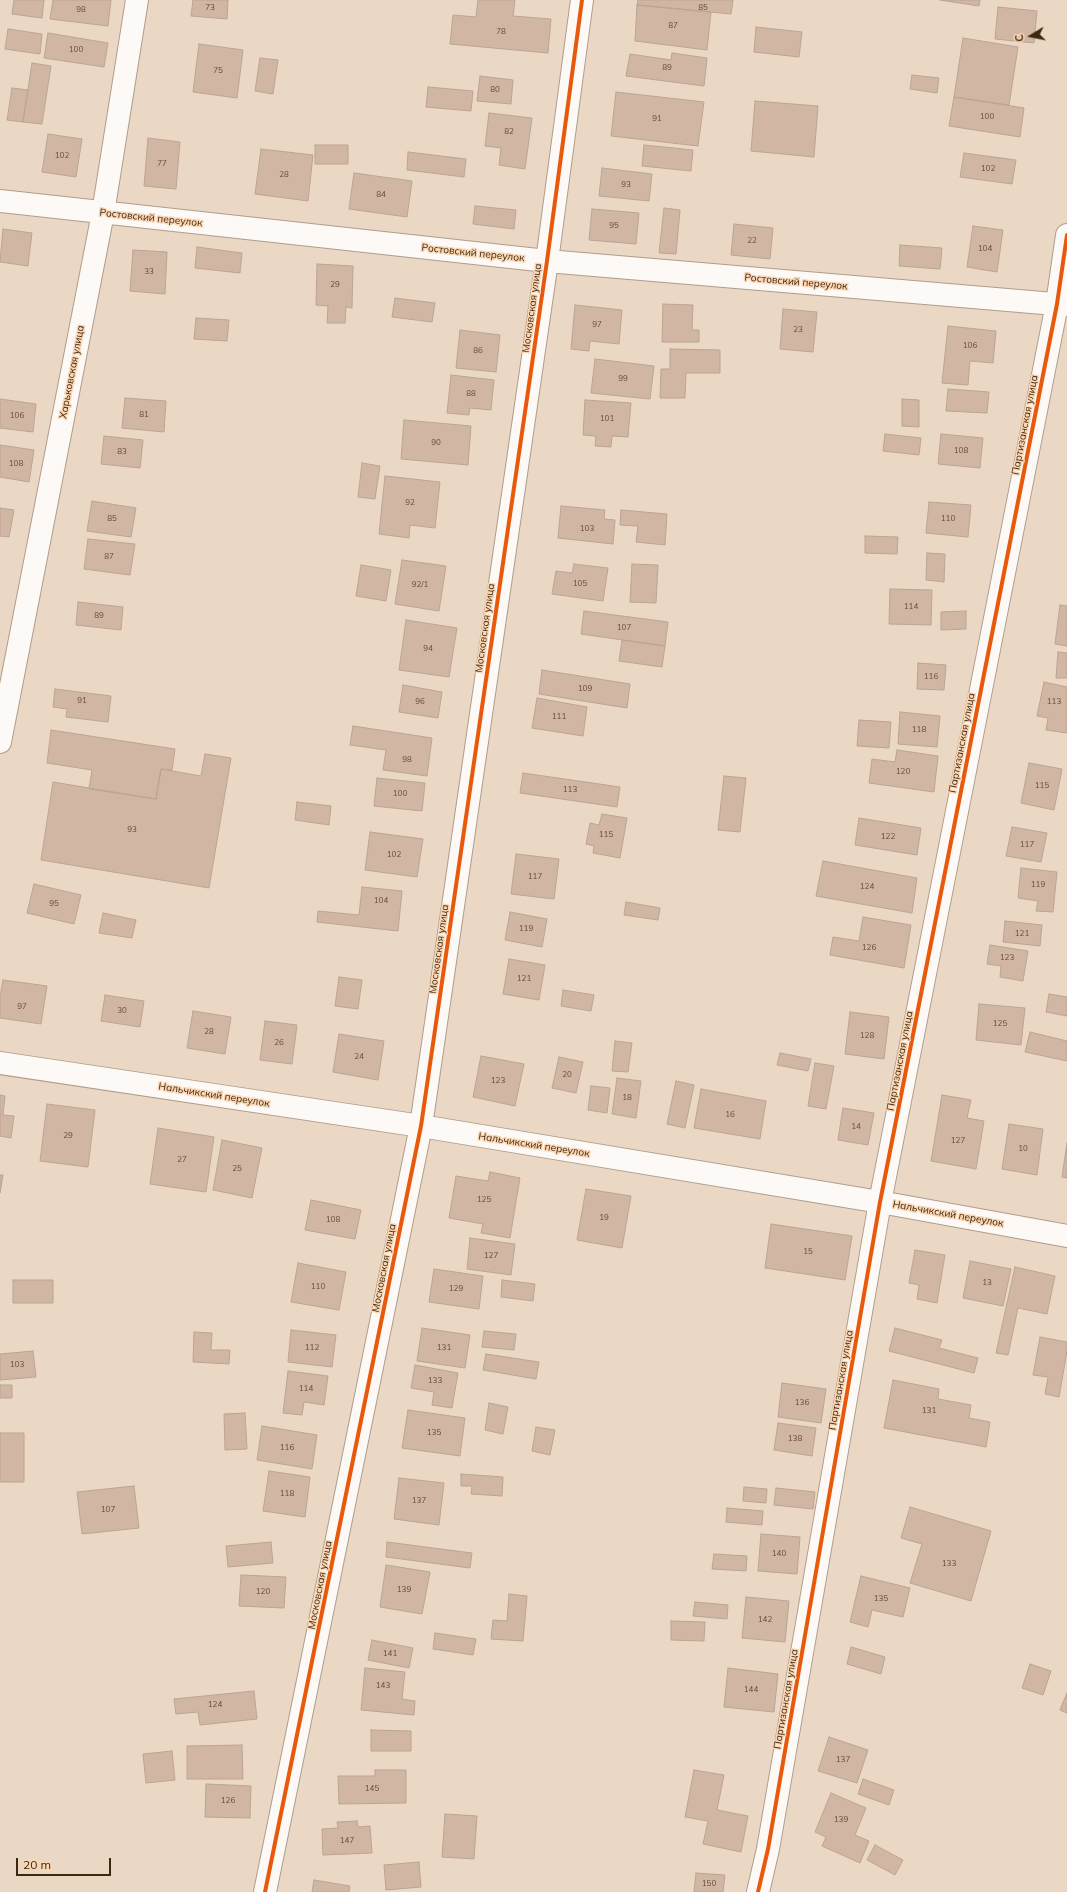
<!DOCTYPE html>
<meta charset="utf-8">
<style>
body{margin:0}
#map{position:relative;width:1067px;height:1892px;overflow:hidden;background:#ead7c4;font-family:Mulish,sans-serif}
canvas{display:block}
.north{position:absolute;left:1011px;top:16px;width:40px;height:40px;-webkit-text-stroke:3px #fad6b4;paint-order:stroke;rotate:260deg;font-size:11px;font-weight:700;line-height:16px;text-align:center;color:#3e280f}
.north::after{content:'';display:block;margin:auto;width:14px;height:18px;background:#3e280f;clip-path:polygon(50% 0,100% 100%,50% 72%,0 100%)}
.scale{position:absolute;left:16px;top:1858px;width:95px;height:18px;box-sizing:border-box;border:2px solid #3e280f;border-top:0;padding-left:5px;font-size:12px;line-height:14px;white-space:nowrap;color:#3e280f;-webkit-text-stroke:3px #fad6b4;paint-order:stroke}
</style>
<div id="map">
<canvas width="1067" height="1892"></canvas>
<div class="north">С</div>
<div class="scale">20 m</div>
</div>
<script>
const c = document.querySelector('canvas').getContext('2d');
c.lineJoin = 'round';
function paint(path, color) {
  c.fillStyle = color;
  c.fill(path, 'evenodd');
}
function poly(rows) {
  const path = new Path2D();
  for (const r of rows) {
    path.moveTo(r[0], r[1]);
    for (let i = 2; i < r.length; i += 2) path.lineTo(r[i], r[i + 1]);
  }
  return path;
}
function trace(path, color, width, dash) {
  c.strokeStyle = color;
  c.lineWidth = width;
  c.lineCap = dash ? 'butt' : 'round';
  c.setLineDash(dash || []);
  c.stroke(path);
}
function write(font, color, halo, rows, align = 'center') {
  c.font = font + ' Mulish,sans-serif';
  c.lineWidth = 3;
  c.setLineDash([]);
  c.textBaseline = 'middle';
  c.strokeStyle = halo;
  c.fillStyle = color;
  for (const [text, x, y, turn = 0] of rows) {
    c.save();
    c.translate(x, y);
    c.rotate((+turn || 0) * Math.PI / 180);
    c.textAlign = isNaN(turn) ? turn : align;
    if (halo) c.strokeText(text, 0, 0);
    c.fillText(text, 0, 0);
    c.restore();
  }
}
const building = poly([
 [14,0,44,0,42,18,12,14,14,0],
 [53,0,111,0,108,26,50,19,53,0],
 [193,0,228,0,227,19,191,16,193,0],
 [478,0,515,0,513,16,551,19,548,53,450,44,453,15,476,17,478,0],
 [638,0,733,0,731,14,637,5,638,0],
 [940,0,980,0,979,6,940,0],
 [637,5,711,12,707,50,635,41,637,5],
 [998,7,1037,11,1034,43,995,39,998,7],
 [756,27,802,32,799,57,754,52,756,27],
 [8,29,42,34,40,54,5,49,8,29],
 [48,33,108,43,104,67,44,58,48,33],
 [963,38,1018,47,1009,105,954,97,963,38],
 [199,44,243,50,237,98,193,92,199,44],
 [672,53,707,58,704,86,626,76,630,54,671,60,672,53],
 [260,58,278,60,273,94,255,91,260,58],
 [32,63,51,66,42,124,23,122,32,63],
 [912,75,939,78,937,93,910,89,912,75],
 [480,76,513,80,511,104,477,101,480,76],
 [428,87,473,91,471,111,426,107,428,87],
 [12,88,28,90,23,122,7,120,12,88],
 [616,92,704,102,698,146,611,136,616,92],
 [954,97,1024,108,1020,137,949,126,954,97],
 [755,101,818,106,814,157,751,151,755,101],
 [489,113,532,118,525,169,499,165,501,148,485,146,489,113],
 [48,134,82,139,76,177,42,172,48,134],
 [148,138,180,142,176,189,144,186,148,138],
 [315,145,348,145,348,164,315,164,315,145],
 [644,145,693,150,691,171,642,166,644,145],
 [261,149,313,155,308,201,255,194,261,149],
 [408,152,466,159,464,177,407,170,408,152],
 [964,153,1016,160,1012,184,960,177,964,153],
 [602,168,652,174,649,201,599,196,602,168],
 [354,173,412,181,407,217,349,209,354,173],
 [475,206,516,210,514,229,473,224,475,206],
 [664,208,680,210,676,254,659,253,664,208],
 [592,209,639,213,636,244,589,240,592,209],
 [734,224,773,228,770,259,731,255,734,224],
 [973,226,1003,230,997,272,967,267,973,226],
 [3,229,32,233,28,266,0,262,3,229],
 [900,245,942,248,940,269,899,266,900,245],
 [197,247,242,253,240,273,195,268,197,247],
 [133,250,167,252,165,294,130,291,133,250],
 [317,264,353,266,352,308,346,307,345,323,327,323,328,306,316,305,317,264],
 [395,298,435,303,432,322,392,317,395,298],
 [663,304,693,305,692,330,699,330,699,342,662,342,663,304],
 [575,305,622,310,619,344,590,341,589,351,571,349,575,305],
 [783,309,817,312,813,352,780,349,783,309],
 [196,318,229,320,227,341,194,339,196,318],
 [948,326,996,331,993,363,970,361,968,385,942,383,948,326],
 [460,330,500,335,496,372,456,368,460,330],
 [670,349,720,350,720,373,686,373,685,398,660,398,661,369,670,369,670,349],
 [595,359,654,366,650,399,591,393,595,359],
 [451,375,494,380,491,410,470,408,469,415,447,413,451,375],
 [948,389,989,392,987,413,946,411,948,389],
 [125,398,166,401,164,432,122,428,125,398],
 [0,399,36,404,33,432,0,428,0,399],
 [902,399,919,400,919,427,902,426,902,399],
 [585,400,631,403,628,437,612,436,611,447,595,446,596,436,583,435,585,400],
 [404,420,471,426,468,465,401,459,404,420],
 [885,434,921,438,919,455,883,451,885,434],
 [941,434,983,438,980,468,938,464,941,434],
 [104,436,143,440,140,468,101,464,104,436],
 [0,445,34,450,29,482,0,477,0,445],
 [362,463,380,466,375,499,358,497,362,463],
 [385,476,440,482,435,528,410,525,409,538,379,534,385,476],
 [92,501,136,508,131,537,87,531,92,501],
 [929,502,971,505,968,537,926,533,929,502],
 [561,506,605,510,604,519,615,520,613,544,558,538,561,506],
 [0,508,14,510,9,537,0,536,0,508],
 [621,510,667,514,665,545,636,542,638,526,620,525,621,510],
 [865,536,898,537,897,554,865,553,865,536],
 [88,539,135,544,130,575,84,569,88,539],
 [927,553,945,554,944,582,926,580,927,553],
 [402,560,446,566,439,611,395,604,402,560],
 [574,564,608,568,603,601,552,594,556,571,572,573,574,564],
 [632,564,658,565,656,603,630,602,632,564],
 [361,565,391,570,386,601,356,596,361,565],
 [890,589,932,590,931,625,889,624,890,589],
 [78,602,123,607,121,630,76,625,78,602],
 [1060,605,1067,606,1067,646,1055,644,1060,605],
 [584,611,668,622,665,646,581,634,584,611],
 [966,611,966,629,941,630,941,612,966,611],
 [406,620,457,628,449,677,399,670,406,620],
 [622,640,665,646,662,667,619,661,622,640],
 [1058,652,1067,653,1067,678,1056,678,1058,652],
 [918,663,946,665,944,690,917,689,918,663],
 [542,670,630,684,627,708,539,694,542,670],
 [1044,682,1067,687,1067,733,1046,730,1048,718,1037,716,1044,682],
 [403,685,442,692,438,718,399,712,403,685],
 [55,689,111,696,108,722,66,717,67,709,53,707,55,689],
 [537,698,587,707,583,736,532,728,537,698],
 [900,712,940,716,937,747,898,744,900,712],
 [859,720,891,722,889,748,857,746,859,720],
 [353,726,432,738,427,776,383,770,386,750,350,745,353,726],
 [51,730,175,749,172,770,161,769,156,799,89,789,92,770,47,763,51,730],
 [897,750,938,756,934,792,869,783,872,759,895,762,897,750],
 [205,754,231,758,209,888,41,860,53,782,156,799,161,769,201,776,205,754],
 [1029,763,1062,769,1054,810,1021,803,1029,763],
 [523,773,620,787,617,807,520,793,523,773],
 [724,776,746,778,740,832,718,830,724,776],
 [377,778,425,783,422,811,374,806,377,778],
 [297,802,331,806,329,825,295,820,297,802],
 [602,814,627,818,620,858,593,853,594,846,586,844,590,823,599,825,602,814],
 [859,818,921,828,917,855,855,845,859,818],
 [1012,827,1047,833,1041,862,1006,856,1012,827],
 [370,832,423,839,417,877,365,870,370,832],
 [516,854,559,859,554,899,511,894,516,854],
 [823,861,917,878,912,913,816,896,823,861],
 [1021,868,1057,872,1053,912,1036,911,1038,901,1018,898,1021,868],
 [34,884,81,895,74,924,27,913,34,884],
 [362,887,402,891,398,931,317,922,318,911,359,915,362,887],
 [626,902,660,908,658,920,624,915,626,902],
 [510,912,547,919,542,947,505,940,510,912],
 [103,913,136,920,132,938,99,933,103,913],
 [863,917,911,925,904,968,830,955,833,937,859,941,863,917],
 [1005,921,1042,925,1040,946,1003,942,1005,921],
 [990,945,1028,951,1023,981,1000,977,1001,966,987,964,990,945],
 [509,959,545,965,539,1000,503,994,509,959],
 [339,977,362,980,358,1009,335,1006,339,977],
 [3,980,47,986,41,1024,0,1018,0,997,3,980],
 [563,990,594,995,591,1011,561,1006,563,990],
 [1049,994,1067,997,1067,1016,1046,1012,1049,994],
 [105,995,144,1001,140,1027,101,1021,105,995],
 [979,1004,1025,1008,1021,1045,976,1040,979,1004],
 [193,1011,231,1017,225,1054,187,1048,193,1011],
 [850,1012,889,1017,884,1059,845,1054,850,1012],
 [265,1021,297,1025,292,1064,260,1060,265,1021],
 [1030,1032,1067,1041,1067,1061,1025,1052,1030,1032],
 [339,1034,384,1041,378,1080,333,1072,339,1034],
 [615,1041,632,1043,628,1072,612,1071,615,1041],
 [780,1053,811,1059,808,1071,777,1065,780,1053],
 [481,1056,524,1064,515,1106,473,1097,481,1056],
 [559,1057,583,1062,576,1093,552,1088,559,1057],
 [815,1063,834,1066,826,1109,808,1106,815,1063],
 [617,1078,641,1081,636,1118,612,1114,617,1078],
 [676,1081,694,1085,685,1128,667,1124,676,1081],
 [591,1086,610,1088,607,1113,588,1110,591,1086],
 [701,1089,766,1101,760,1139,694,1128,701,1089],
 [0,1095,5,1096,3,1115,14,1116,11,1138,0,1136,0,1095],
 [942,1095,971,1100,967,1118,984,1121,976,1169,931,1161,942,1095],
 [47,1104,95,1110,88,1167,40,1161,47,1104],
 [843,1108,874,1113,868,1145,838,1140,843,1108],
 [1009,1124,1043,1129,1037,1175,1002,1169,1009,1124],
 [158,1128,214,1137,206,1192,150,1184,158,1128],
 [222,1140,262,1148,252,1198,213,1190,222,1140],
 [1067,1143,1067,1178,1062,1177,1067,1143],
 [490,1172,520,1178,510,1238,481,1233,483,1224,449,1218,456,1176,488,1181,490,1172],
 [0,1175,3,1175,0,1193,0,1175],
 [586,1189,631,1196,622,1248,577,1240,586,1189],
 [311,1200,361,1210,355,1239,305,1230,311,1200],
 [771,1224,852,1236,845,1280,765,1268,771,1224],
 [470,1238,515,1244,511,1275,467,1269,470,1238],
 [915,1250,945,1255,937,1303,917,1299,919,1285,909,1283,915,1250],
 [970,1261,1011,1269,1003,1306,963,1298,970,1261],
 [298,1263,346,1272,339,1310,291,1302,298,1263],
 [1015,1267,1055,1276,1047,1314,1018,1308,1008,1355,996,1353,1015,1267],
 [434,1269,483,1276,479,1309,429,1302,434,1269],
 [13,1280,53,1280,53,1303,13,1303,13,1280],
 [502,1280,535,1284,533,1301,501,1297,502,1280],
 [422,1328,470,1335,465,1368,417,1361,422,1328],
 [895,1328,942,1340,939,1348,978,1358,974,1373,889,1351,895,1328],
 [291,1330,336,1335,332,1367,288,1362,291,1330],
 [484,1331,516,1334,514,1350,482,1347,484,1331],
 [194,1332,212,1333,211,1350,230,1350,229,1364,193,1362,194,1332],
 [1040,1337,1067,1342,1067,1351,1059,1397,1045,1394,1048,1377,1033,1375,1040,1337],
 [33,1351,36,1377,0,1380,0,1354,33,1351],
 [486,1354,539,1362,536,1379,483,1370,486,1354],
 [415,1365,458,1373,452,1408,432,1405,434,1392,411,1388,415,1365],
 [288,1371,328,1376,324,1405,304,1402,302,1415,283,1413,288,1371],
 [893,1380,939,1389,938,1399,971,1405,969,1418,990,1422,986,1447,884,1428,893,1380],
 [782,1383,826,1389,821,1423,778,1417,782,1383],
 [0,1385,12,1385,12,1398,0,1398,0,1385],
 [489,1403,508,1407,503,1434,485,1430,489,1403],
 [408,1410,465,1418,460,1456,402,1448,408,1410],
 [245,1413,247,1449,225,1450,224,1414,245,1413],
 [778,1423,816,1428,812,1456,774,1450,778,1423],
 [262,1426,317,1435,312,1469,257,1460,262,1426],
 [536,1427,555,1430,550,1455,532,1451,536,1427],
 [0,1433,24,1433,24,1482,0,1482,0,1433],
 [269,1471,310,1477,305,1517,263,1511,269,1471],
 [461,1474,503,1477,502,1496,471,1494,472,1486,461,1486,461,1474],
 [399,1478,444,1483,439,1525,394,1519,399,1478],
 [134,1486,139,1528,82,1534,77,1492,134,1486],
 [744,1487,767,1489,766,1503,743,1501,744,1487],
 [776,1488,815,1492,813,1509,774,1505,776,1488],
 [910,1507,991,1531,971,1601,910,1583,922,1544,901,1538,910,1507],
 [727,1508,763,1511,762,1525,726,1522,727,1508],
 [761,1534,800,1537,797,1574,758,1571,761,1534],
 [271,1542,273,1563,228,1567,226,1546,271,1542],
 [387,1542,472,1553,470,1568,386,1557,387,1542],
 [714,1554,747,1556,746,1571,712,1569,714,1554],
 [386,1565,430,1572,422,1614,380,1607,386,1565],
 [241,1575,286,1577,284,1608,239,1606,241,1575],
 [861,1576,910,1588,903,1617,872,1610,868,1627,850,1622,861,1576],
 [509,1594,527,1596,523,1641,491,1639,493,1620,507,1621,509,1594],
 [746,1597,789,1601,785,1642,742,1638,746,1597],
 [695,1602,728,1605,727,1619,693,1616,695,1602],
 [671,1621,705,1622,704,1641,671,1640,671,1621],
 [435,1633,476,1639,473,1655,433,1649,435,1633],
 [372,1640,413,1648,409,1668,368,1660,372,1640],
 [851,1647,885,1657,881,1674,847,1664,851,1647],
 [1030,1664,1051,1671,1043,1695,1022,1688,1030,1664],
 [365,1668,405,1672,402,1699,415,1701,414,1715,361,1710,365,1668],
 [728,1668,778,1674,774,1712,724,1707,728,1668],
 [254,1691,257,1719,200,1725,198,1712,176,1714,174,1699,254,1691],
 [1067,1693,1067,1713,1060,1710,1067,1693],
 [371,1730,411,1731,411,1751,371,1751,371,1730],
 [829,1737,868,1750,857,1783,818,1771,829,1737],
 [242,1745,243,1779,187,1779,187,1746,242,1745],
 [172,1751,175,1780,146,1783,143,1754,172,1751],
 [375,1770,406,1770,406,1803,339,1804,338,1776,375,1776,375,1770],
 [694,1770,724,1775,717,1810,748,1816,741,1852,703,1844,708,1821,685,1817,694,1770],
 [863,1779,894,1790,889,1805,858,1794,863,1779],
 [206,1784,251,1786,250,1818,205,1817,206,1784],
 [831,1793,866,1808,855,1835,869,1841,860,1863,822,1846,826,1837,815,1832,831,1793],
 [445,1814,477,1816,474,1859,442,1857,445,1814],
 [357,1821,358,1827,370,1826,372,1853,323,1855,322,1829,338,1828,337,1822,357,1821],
 [875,1845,903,1860,895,1875,867,1860,875,1845],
 [419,1862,421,1887,386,1890,384,1865,419,1862],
 [696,1873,725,1875,723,1892,694,1892,696,1873],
 [314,1880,350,1886,349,1892,312,1892,314,1880]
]);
const minor = poly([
 [0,201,547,261,1067,305],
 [0,742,103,213,137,0],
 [0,1063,421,1126,880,1202,1067,1236],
 [265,1892,421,1126,547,261,582,0],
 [758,1892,768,1849,880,1202,1057,304,1067,235]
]);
const cycleway = poly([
 [265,1892,421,1126,547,261,582,0],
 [758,1892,768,1849,880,1202,1057,304,1067,235]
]);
const numberNames = [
 ["73",210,8],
 ["85",703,8],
 ["98",81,10],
 ["87",673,26],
 ["78",501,32],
 ["100",76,50],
 ["89",667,68],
 ["75",218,71],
 ["80",495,90],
 ["100",987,117],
 ["91",657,119],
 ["82",509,132],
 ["102",62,156],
 ["77",162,164],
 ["102",988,169],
 ["28",284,175],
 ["93",626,185],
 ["84",381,195],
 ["95",614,226],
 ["22",752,241],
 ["104",985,249],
 ["33",149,272],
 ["29",335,285],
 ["97",597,325],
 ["23",798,330],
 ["106",970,346],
 ["86",478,351],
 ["99",623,379],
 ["88",471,394],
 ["81",144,415],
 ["106",17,416],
 ["101",607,419],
 ["90",436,443],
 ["108",961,451],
 ["83",122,452],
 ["108",16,464],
 ["92",410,503],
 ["85",112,519],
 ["110",948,519],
 ["103",587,529],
 ["87",109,557],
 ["105",580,584],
 ["92/1",420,585],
 ["114",911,607],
 ["89",99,616],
 ["107",624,628],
 ["94",428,649],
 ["116",931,677],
 ["109",585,689],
 ["91",82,701],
 ["96",420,702],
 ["113",1054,702],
 ["111",559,717],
 ["118",919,730],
 ["98",407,760],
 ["120",903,772],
 ["115",1042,786],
 ["113",570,790],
 ["100",400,794],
 ["93",132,830],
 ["115",606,835],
 ["122",888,837],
 ["117",1027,845],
 ["102",394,855],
 ["117",535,877],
 ["119",1038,885],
 ["124",867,887],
 ["104",381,901],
 ["95",54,904],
 ["119",526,929],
 ["121",1022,934],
 ["126",869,948],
 ["123",1007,958],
 ["121",524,979],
 ["97",22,1007],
 ["30",122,1011],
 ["125",1000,1024],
 ["28",209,1032],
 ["128",867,1036],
 ["26",279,1043],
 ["24",359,1057],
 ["20",567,1075],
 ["123",498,1081],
 ["18",627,1098],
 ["16",730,1115],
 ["14",856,1127],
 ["29",68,1136],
 ["127",958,1141],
 ["10",1023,1149],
 ["27",182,1160],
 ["25",237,1169],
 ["125",484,1200],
 ["19",604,1218],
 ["108",333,1220],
 ["15",808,1252],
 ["127",491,1256],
 ["13",987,1283],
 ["110",318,1287],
 ["129",456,1289],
 ["112",312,1348],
 ["131",444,1348],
 ["103",17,1365],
 ["133",435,1381],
 ["114",306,1389],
 ["136",802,1403],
 ["131",929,1411],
 ["135",434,1433],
 ["138",795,1439],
 ["116",287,1448],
 ["118",287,1494],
 ["137",419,1501],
 ["107",108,1510],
 ["140",779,1554],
 ["133",949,1564],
 ["139",404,1590],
 ["120",263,1592],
 ["135",881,1599],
 ["142",765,1620],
 ["141",390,1654],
 ["143",383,1686],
 ["144",751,1690],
 ["124",215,1705],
 ["137",843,1760],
 ["145",372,1789],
 ["126",228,1801],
 ["139",841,1820],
 ["147",347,1841],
 ["150",709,1884]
];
const streetNames = [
 ["Ростовский переулок",151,218,6],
 ["Ростовский переулок",473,253,6],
 ["Ростовский переулок",796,282,5],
 ["Московская улица",532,308,-82],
 ["Харьковская улица",72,372,-79],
 ["Партизанская улица",1025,425,-79],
 ["Московская улица",485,628,-82],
 ["Партизанская улица",962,743,-79],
 ["Московская улица",439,949,-82],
 ["Партизанская улица",900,1061,-79],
 ["Нальчикский переулок",214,1095,9],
 ["Нальчикский переулок",534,1145,9],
 ["Нальчикский переулок",948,1214,10],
 ["Московская улица",384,1268,-79],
 ["Партизанская улица",841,1380,-80],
 ["Московская улица",320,1585,-79],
 ["Партизанская улица",786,1699,-80]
];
paint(building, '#d2b6a4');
trace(building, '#baa495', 1);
trace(minor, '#b09d8a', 24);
trace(minor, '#fcf9f6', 22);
trace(cycleway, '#e8590c', 4);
write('8px', '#634c34', null, numberNames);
write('10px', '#3e280f', '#fad6b4', streetNames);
</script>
